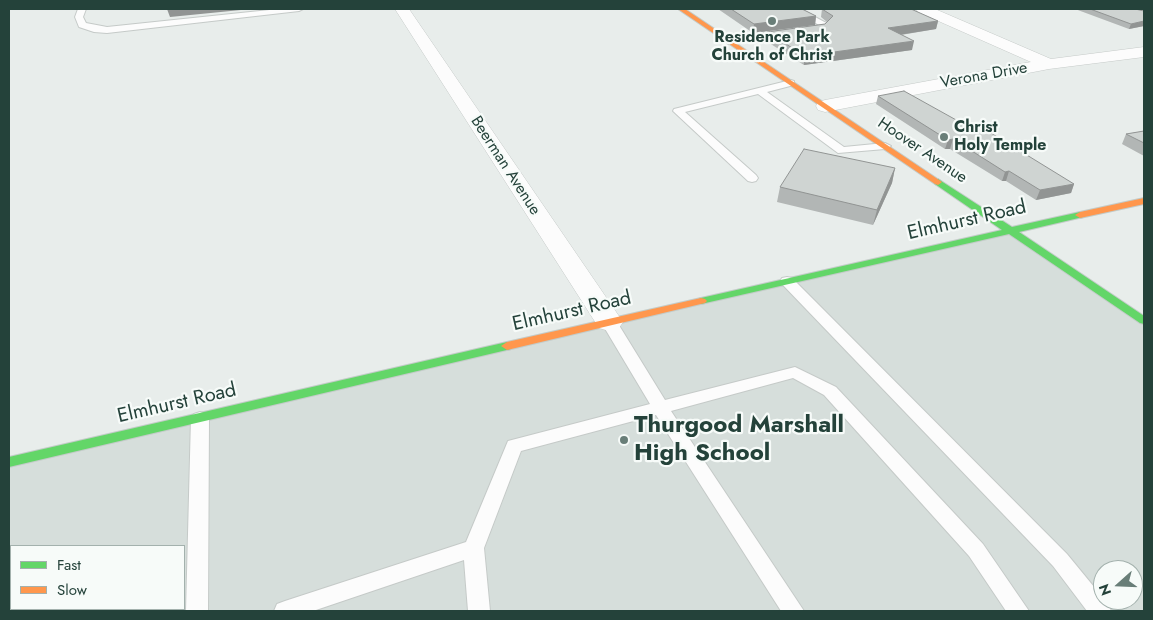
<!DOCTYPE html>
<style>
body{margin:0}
#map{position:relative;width:1153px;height:620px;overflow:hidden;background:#e8edeb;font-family:Jost,sans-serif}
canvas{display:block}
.frame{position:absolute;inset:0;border:10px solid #24423a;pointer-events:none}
.legend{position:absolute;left:10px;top:545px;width:175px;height:65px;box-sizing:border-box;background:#f7fbf9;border:1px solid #a3b1ad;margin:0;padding:6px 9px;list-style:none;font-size:15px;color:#24423a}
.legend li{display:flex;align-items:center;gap:10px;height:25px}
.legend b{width:25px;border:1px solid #a3b1ad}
.north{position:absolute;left:1093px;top:560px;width:50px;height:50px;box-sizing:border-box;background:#f7fbf9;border:1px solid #a3b1ad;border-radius:50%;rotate:250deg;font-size:14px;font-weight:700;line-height:20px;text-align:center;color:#24423a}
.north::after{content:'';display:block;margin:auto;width:18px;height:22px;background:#697e78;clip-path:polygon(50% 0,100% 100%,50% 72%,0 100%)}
</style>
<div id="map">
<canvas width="1153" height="620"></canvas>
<div class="frame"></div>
<ul class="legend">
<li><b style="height:6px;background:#63d668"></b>Fast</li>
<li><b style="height:6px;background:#ff974d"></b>Slow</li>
</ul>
<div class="north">N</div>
</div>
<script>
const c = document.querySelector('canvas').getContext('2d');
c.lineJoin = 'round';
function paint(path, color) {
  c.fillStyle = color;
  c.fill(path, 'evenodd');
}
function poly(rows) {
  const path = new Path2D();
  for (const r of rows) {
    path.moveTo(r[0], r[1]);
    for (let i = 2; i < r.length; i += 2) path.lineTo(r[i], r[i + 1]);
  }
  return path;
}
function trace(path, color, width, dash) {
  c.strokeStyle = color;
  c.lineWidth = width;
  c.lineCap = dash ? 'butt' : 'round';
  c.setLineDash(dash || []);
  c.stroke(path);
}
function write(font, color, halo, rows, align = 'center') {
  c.font = font + ' Jost,sans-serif';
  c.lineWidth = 4.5;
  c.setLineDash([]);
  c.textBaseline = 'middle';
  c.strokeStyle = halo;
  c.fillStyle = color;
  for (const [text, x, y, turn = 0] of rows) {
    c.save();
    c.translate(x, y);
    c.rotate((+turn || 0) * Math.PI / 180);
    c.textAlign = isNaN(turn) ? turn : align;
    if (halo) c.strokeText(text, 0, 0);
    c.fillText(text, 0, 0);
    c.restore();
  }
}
const built = poly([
 [1010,230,1144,321,1144,611,9,611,9,462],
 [11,546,184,546,184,609,11,609],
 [1103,570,1133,570,1133,600,1103,600]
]);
const lane = poly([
 [78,9,86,9,83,17,86,23,107,27,279,9,303,9,299,11,107,33,94,32,79,27,75,17,78,9],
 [790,9,800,9,830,25,826,30,806,32,806,28,821,26,790,9],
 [786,30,789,31,789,35,728,44,724,41,728,38,786,30],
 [791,80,794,81,794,85,767,92,844,147,885,143,891,146,885,149,838,153,758,94,685,112,756,175,758,178,756,181,752,182,748,181,673,111,674,109,791,80],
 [787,277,792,278,1067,554,1108,604,1111,611,1087,611,1053,566,782,284,780,281,782,278,787,277],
 [609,317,614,319,617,322,665,400,795,367,836,387,983,544,1029,611,1006,611,969,556,824,395,793,378,671,411,804,611,781,611,656,415,521,451,484,548,490,611,468,611,464,560,313,611,274,611,277,604,285,601,466,542,508,441,650,404,601,322,604,319,609,317],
 [200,412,206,414,209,418,208,611,186,611,191,418,194,414,200,412]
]);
const street = poly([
 [395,9,409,9,623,322,619,328,609,331,599,328,395,9],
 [916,9,935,9,1051,59,1144,47,1144,57,1049,69,825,112,818,110,816,106,818,102,825,100,1031,62,918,12,916,9],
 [1130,9,1144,9,1144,15,1132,12,1130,9]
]);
const fast = poly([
 [938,179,1012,227,1080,212,1083,213,1083,217,1019,232,1144,316,1144,324,1140,323,1009,234,701,304,695,301,701,298,1002,230,935,184,934,182,938,179],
 [507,342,513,346,511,349,9,467,9,457,507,342]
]);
const slow = poly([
 [678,9,685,9,942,182,938,185,935,184,678,9],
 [1144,198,1144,204,1080,218,1075,215,1080,212,1144,198],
 [701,298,705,299,707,301,705,303,507,350,501,346,507,342,701,298]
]);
const wall = poly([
 [718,9,802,9,816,16,815,25,753,33],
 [822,9,938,21,936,29,901,35,912,50,804,65,766,41,767,32,825,24,827,22,821,17],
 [1075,9,1135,9,1144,11,1144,26,1129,29],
 [878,96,967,126,1074,184,1071,193,1036,200,1006,181,1002,181,950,149,945,149,876,104],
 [1144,131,1144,156,1122,144,1126,134],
 [895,168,892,183,873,225,777,202,780,187]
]);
const shadedWall = poly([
 [167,9,251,9,170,17],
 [808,9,822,9,807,10],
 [816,16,815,25,753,33,754,24],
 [938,21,936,29,886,37,888,28],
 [1144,21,1144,26,1129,29,1131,24],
 [914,41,912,50,804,65,805,56],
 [953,139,950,149,945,149,948,140],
 [895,168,892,183,873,225,877,210],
 [1009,171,1006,181,1002,181,1005,172],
 [1074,184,1071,193,1036,200,1040,190]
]);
const building = poly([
 [731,9,802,9,816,16,754,24,731,9],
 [822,9,911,9,938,21,888,28,914,41,805,56,767,32,825,24,833,16,822,9],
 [1090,9,1135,9,1144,11,1144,21,1131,24,1090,9],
 [904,91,967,126,978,125,1074,184,1040,190,1009,171,1005,172,953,139,948,140,878,96,904,91],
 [1144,131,1144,143,1126,134,1144,131],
 [804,149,895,168,877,210,780,187,804,149]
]);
const markers = [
 [772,21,5,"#697e78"],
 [944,137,5,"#697e78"],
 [624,440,5,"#697e78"]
];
const farPoinames = [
 ["Residence Park",772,38],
 ["Church of Christ",772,56],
 ["Christ",954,128,"left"],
 ["Holy Temple",954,146,"left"]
];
const farStreetnames = [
 ["Verona Drive",984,76,-10],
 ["Hoover Avenue",922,151,34],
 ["Beerman Avenue",505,166,57]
];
const streetNames = [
 ["Elmhurst Road",967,221,-13],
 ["Elmhurst Road",572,312,-13],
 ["Elmhurst Road",177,404,-13]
];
const nearPoinames = [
 ["Thurgood Marshall",634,426],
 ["High School",634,454]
];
paint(built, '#d6dedb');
trace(lane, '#c5cac8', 2);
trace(street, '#c5cac8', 1);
trace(fast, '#c3cbc8', 2);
trace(slow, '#c3cbc8', 2);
paint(lane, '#fcfcfc');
paint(street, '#fcfcfc');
paint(fast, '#63d668');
paint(slow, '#ff974d');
paint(wall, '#b2b6b5');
paint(shadedWall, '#919493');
paint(building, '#cfd4d2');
trace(building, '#919493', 1);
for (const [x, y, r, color] of markers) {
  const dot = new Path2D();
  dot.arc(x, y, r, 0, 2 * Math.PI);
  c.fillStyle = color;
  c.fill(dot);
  trace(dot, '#f7fbf9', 2);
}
write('bold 16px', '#24423a', '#f7fbf9', farPoinames);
write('16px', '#24423a', '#f7fbf9', farStreetnames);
write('20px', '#24423a', '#f7fbf9', streetNames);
write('bold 24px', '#24423a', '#f7fbf9', nearPoinames, 'left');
</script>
